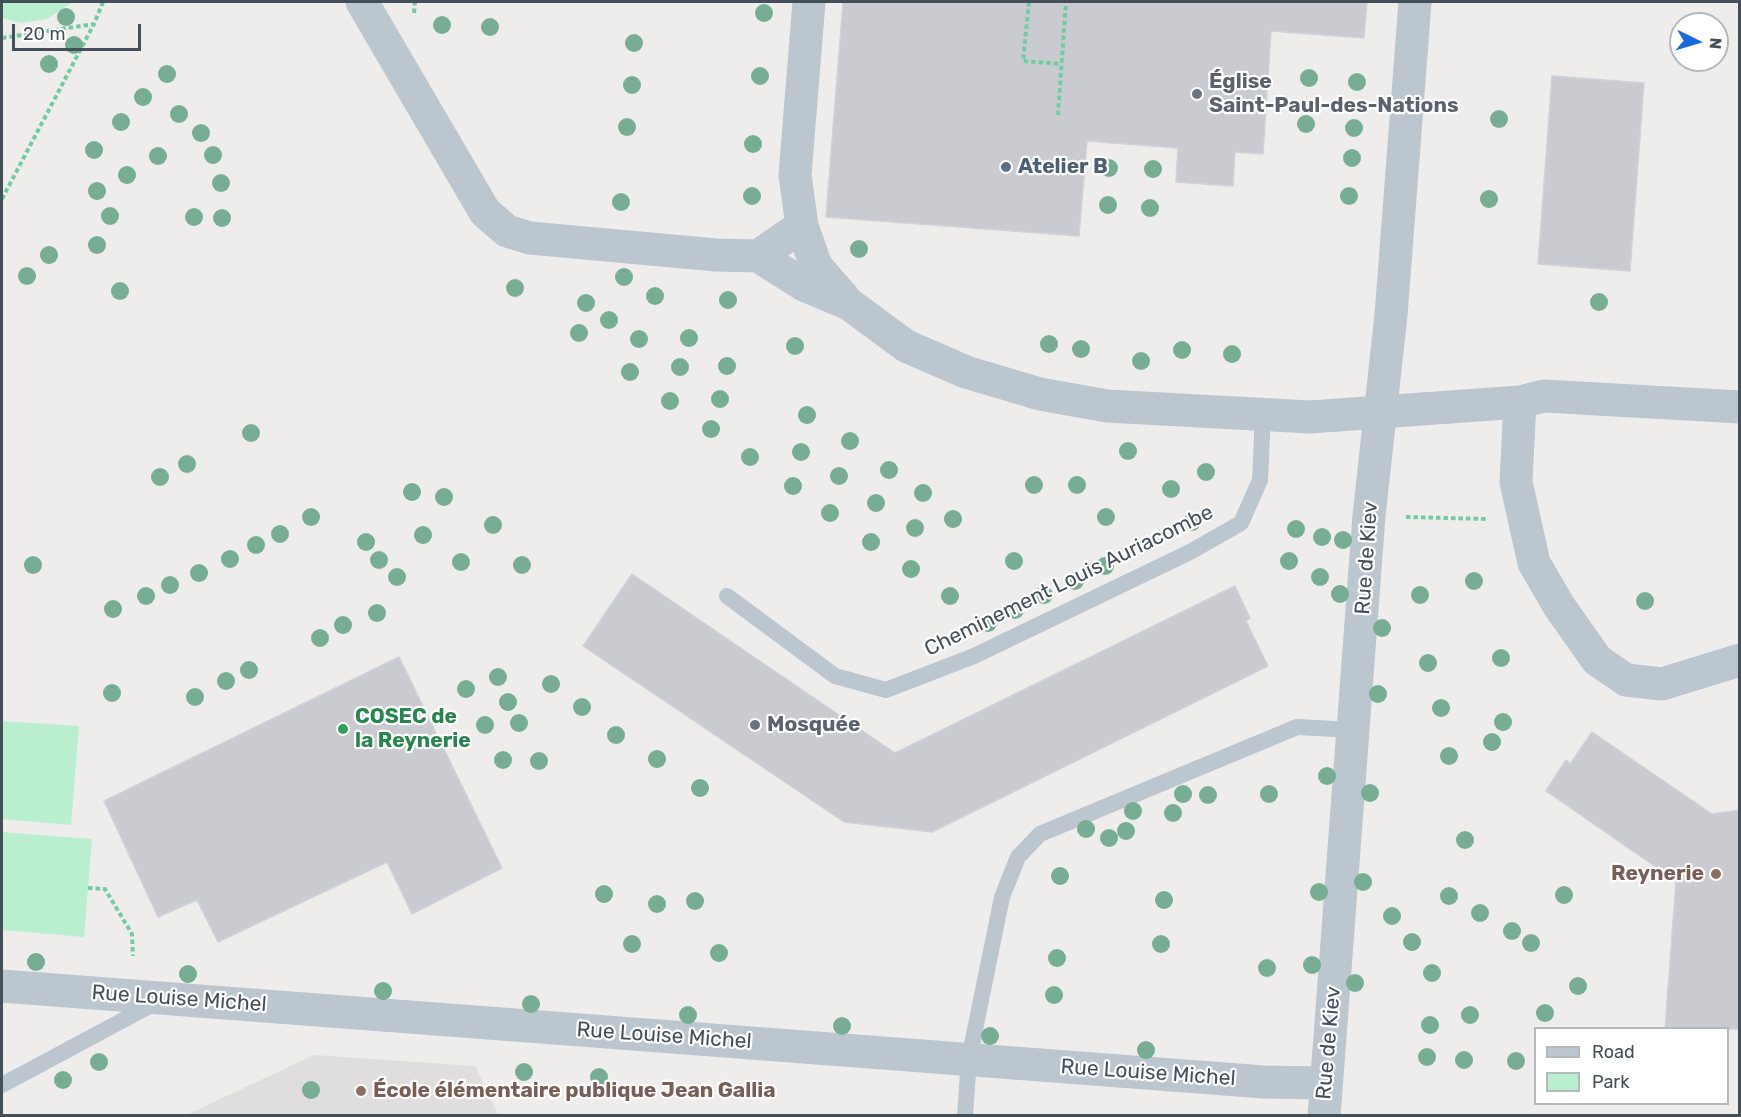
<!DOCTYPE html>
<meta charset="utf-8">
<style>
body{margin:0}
#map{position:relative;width:1741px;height:1117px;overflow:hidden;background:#efecec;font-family:Rubik,sans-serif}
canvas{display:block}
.frame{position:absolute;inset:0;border:3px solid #444f5a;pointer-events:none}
.legend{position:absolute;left:1534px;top:1027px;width:195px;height:78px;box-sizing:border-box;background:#fff;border:2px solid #b4b9bd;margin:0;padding:8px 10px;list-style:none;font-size:18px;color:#444f5a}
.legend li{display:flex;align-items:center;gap:12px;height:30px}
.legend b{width:30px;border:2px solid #b4b9bd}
.north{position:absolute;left:1669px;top:12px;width:60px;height:60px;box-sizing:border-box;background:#fff;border:2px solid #b4b9bd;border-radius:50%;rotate:95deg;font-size:16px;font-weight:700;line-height:24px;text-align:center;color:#444f5a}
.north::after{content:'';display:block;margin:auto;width:21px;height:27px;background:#1769df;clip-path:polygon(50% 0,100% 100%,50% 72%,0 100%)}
.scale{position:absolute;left:12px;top:24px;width:129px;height:27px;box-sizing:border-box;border:3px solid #444f5a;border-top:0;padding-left:8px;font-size:18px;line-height:21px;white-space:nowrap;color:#444f5a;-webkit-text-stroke:4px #fff;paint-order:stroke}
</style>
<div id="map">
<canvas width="1741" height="1117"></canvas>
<div class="frame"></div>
<ul class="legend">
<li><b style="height:8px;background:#bcc6cf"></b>Road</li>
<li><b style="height:16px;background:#b9efcf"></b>Park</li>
</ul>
<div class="north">N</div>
<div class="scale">20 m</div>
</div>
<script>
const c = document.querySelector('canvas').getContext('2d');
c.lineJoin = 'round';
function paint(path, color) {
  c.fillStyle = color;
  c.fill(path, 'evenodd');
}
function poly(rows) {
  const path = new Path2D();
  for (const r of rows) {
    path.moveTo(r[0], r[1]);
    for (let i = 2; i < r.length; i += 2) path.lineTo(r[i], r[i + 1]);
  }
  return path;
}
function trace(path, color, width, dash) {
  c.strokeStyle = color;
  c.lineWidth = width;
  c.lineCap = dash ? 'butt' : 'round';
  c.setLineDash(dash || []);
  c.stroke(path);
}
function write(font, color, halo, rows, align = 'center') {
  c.font = font + ' Rubik,sans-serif';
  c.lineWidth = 4.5;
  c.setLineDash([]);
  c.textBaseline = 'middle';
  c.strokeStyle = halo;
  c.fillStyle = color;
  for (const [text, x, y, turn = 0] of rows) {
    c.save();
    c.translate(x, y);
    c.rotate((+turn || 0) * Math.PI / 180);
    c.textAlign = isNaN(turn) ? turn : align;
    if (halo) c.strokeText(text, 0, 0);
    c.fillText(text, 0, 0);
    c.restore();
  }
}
const education = poly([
 [314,1055,475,1066,498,1115,184,1116]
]);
const green = poly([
 [2,2,73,2,47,19,21,23,2,18],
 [2,721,79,726,71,825,2,819],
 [2,832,92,839,84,937,2,930]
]);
const building = poly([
 [843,2,1367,2,1364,38,1271,31,1263,154,1235,152,1233,186,1176,182,1178,148,1087,141,1079,236,826,217,843,2],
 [1552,76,1644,83,1630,271,1538,264,1552,76],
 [632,574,895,753,1235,586,1250,618,1246,621,1268,666,932,832,844,822,583,646,632,574],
 [399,657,502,868,412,914,387,862,218,942,197,900,158,917,104,801,399,657],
 [1592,732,1712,814,1740,810,1740,1029,1665,1029,1676,881,1546,791,1566,760,1570,764,1592,732]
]);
const path = poly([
 [1029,2,1023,61,1061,64],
 [414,13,415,2],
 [2,38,94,24,103,2],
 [1058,115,1066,2],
 [2,199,94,24],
 [1406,517,1486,519],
 [88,888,105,889,132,934,133,956]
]);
const service = poly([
 [727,596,835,676,886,690,974,656,1190,552,1241,523,1260,480,1263,416],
 [2,1085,157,1002],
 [965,1116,969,1059,1002,897,1018,857,1040,834,1297,727,1354,730]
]);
const minor = poly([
 [362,2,485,212,507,231,530,238,716,255,758,256,802,226],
 [809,2,795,175,802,226,816,266,844,298],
 [758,256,804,285,849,304,906,346,966,372,1040,394,1107,406,1310,417,1520,402,1544,396,1740,407],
 [1520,402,1516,482,1534,563,1559,606,1597,660,1626,680,1662,684,1740,660],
 [2,986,1264,1082,1326,1083],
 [1324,1116,1369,516,1391,315,1415,2]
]);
const trees = [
 [764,13],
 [66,17],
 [442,25],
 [490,27],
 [634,43],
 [74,45],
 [49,64],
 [167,74],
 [760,76],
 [1309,78],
 [1357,82],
 [632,85],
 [143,97],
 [179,114],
 [1499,119],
 [121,122],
 [1306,124],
 [627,127],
 [1354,128],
 [201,133],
 [753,144],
 [94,150],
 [213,155],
 [158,156],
 [1352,158],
 [1109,168],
 [1153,169],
 [127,175],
 [221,183],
 [97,191],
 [752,196],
 [1349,196],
 [1489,199],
 [621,202],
 [1108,205],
 [1150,208],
 [110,216],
 [194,217],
 [222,218],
 [97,245],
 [859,249],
 [49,255],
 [27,276],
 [624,277],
 [515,288],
 [120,291],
 [655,296],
 [728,300],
 [1599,302],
 [586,303],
 [609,320],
 [579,333],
 [689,338],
 [639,339],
 [1049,344],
 [795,346],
 [1081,349],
 [1182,350],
 [1232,354],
 [1141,361],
 [727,366],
 [680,367],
 [630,372],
 [720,399],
 [670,401],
 [807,415],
 [711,429],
 [251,433],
 [850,441],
 [1128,451],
 [801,452],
 [750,457],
 [187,464],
 [889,470],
 [1206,472],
 [839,476],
 [160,477],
 [1034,485],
 [1077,485],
 [793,486],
 [1171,489],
 [412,492],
 [923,493],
 [444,497],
 [876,503],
 [830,513],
 [311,517],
 [1106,517],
 [953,519],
 [1192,522],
 [493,525],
 [915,528],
 [1296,529],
 [280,534],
 [423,535],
 [1322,537],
 [1343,540],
 [366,542],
 [871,542],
 [256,545],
 [230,559],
 [379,560],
 [1014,561],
 [1289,561],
 [461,562],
 [33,565],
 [522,565],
 [1105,566],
 [911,569],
 [199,573],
 [397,577],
 [1320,577],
 [1075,581],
 [1474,581],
 [170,585],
 [1340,594],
 [1044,595],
 [1420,595],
 [146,596],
 [950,596],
 [1645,601],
 [113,609],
 [1015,610],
 [377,613],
 [988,623],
 [343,625],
 [1382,628],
 [320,638],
 [1501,658],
 [1428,663],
 [249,670],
 [498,677],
 [226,681],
 [551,684],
 [466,689],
 [112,693],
 [1378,694],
 [195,697],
 [508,702],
 [582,707],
 [1441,708],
 [1503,722],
 [519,723],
 [485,725],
 [616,735],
 [1492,742],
 [1449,756],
 [657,759],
 [503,760],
 [539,761],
 [1327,776],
 [700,788],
 [1370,793],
 [1183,794],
 [1269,794],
 [1208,795],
 [1133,811],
 [1173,813],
 [1086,829],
 [1126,831],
 [1109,838],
 [1465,840],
 [1060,876],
 [1363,882],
 [1319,892],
 [604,894],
 [1564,895],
 [1449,896],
 [1164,900],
 [695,901],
 [657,904],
 [1480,913],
 [1392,916],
 [1512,931],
 [1412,942],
 [1531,943],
 [632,944],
 [1161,944],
 [719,953],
 [1057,958],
 [36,962],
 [1312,965],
 [1267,968],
 [1432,973],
 [188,974],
 [1355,983],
 [1578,986],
 [383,991],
 [1054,995],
 [531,1004],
 [1545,1013],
 [688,1015],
 [1470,1015],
 [1430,1025],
 [842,1026],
 [990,1036],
 [1146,1050],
 [1427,1057],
 [1464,1060],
 [1516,1061],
 [99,1062],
 [524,1072],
 [599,1077],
 [63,1080],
 [311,1090]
];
const markers = [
 [1197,94,6,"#6b7280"],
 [1006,167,6,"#5c6f8a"],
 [755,725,6,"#6b7280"],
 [343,729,6,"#2e9e5b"],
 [1716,874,6,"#8d6e63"],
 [361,1091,6,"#8d6e63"]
];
const worshipNames = [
 ["Église",1209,82],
 ["Saint-Paul-des-Nations",1209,106],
 ["Mosquée",767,725]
];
const serviceNames = [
 ["Atelier B",1018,167]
];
const streetNames = [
 ["Rue de Kiev",1367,558,-86],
 ["Cheminement Louis Auriacombe",1069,581,-26],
 ["Rue Louise Michel",179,999,4],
 ["Rue Louise Michel",664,1036,4],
 ["Rue de Kiev",1329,1043,-85],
 ["Rue Louise Michel",1148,1073,4]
];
const leisureNames = [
 ["COSEC de",355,717],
 ["la Reynerie",355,741]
];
const educationNames = [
 ["Reynerie",1704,874],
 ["École élémentaire publique Jean Gallia",373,1091,"left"]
];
paint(education, '#e0ddde');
paint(green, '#b9efcf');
paint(building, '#c9cbd1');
trace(building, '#d0d2d8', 1.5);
trace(path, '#71cda1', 4, [4.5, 3]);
trace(service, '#bcc6cf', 16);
trace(minor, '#bcc6cf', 33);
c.fillStyle = '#77ae93';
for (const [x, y] of trees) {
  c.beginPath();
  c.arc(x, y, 9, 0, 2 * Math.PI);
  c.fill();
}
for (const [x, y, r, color] of markers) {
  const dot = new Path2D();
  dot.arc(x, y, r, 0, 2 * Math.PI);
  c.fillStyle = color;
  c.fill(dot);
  trace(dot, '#fff', 2);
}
write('bold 21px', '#5b616d', '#fff', worshipNames, 'left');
write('bold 21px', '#4e5e75', '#fff', serviceNames, 'left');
write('21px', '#444f5a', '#fff', streetNames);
write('bold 21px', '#27864d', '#fff', leisureNames, 'left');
write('bold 21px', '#785e54', '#fff', educationNames, 'right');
</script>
